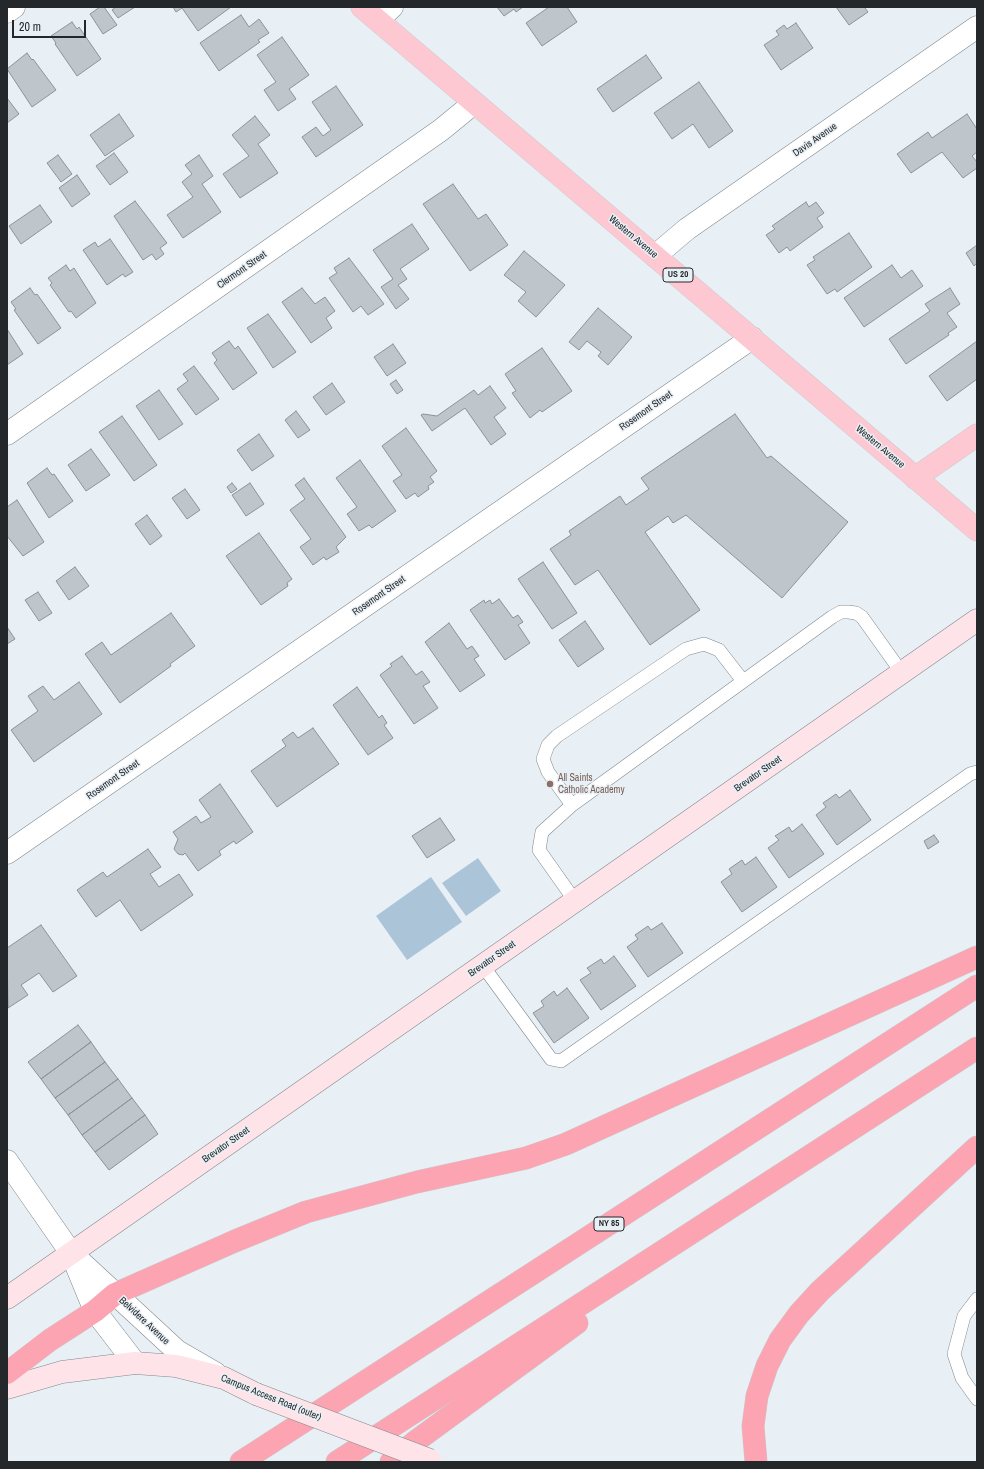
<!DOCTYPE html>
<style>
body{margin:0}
#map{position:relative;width:984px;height:1469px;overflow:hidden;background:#e8f0f6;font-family:"Archivo Narrow",sans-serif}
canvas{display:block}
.frame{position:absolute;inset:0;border:8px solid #25282a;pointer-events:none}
.scale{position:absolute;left:12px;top:20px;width:74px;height:18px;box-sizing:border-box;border:2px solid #25282a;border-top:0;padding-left:5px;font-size:12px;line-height:14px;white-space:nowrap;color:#25282a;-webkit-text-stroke:3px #e8f0f6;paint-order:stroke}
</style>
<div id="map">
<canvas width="984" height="1469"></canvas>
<div class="frame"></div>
<div class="scale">20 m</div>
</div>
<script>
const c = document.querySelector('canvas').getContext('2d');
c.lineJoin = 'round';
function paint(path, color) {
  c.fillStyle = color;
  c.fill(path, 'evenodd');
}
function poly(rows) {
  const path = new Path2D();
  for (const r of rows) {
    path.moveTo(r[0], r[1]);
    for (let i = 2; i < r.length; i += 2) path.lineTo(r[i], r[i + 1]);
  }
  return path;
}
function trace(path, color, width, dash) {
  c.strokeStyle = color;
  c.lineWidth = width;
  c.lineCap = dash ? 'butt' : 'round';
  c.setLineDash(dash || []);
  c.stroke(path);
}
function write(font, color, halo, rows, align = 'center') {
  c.font = font + ' "Archivo Narrow",sans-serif';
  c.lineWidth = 3;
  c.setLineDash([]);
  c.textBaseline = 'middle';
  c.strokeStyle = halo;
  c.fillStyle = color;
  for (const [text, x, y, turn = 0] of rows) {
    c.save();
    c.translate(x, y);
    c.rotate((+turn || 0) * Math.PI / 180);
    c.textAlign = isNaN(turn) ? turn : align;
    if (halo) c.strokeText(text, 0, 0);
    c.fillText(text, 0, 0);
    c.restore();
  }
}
const green = poly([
 [478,858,501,891,466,916,442,883],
 [431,877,462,922,407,960,376,916]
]);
const building = poly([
 [100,7,104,7,117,25,103,34,90,14,100,7],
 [116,7,135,7,118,18,112,10,116,7],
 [173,7,231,7,198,31,182,8,176,12,173,7],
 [497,7,523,7,516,12,514,9,504,16,497,7],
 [549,7,567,7,577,22,542,46,526,23,549,7],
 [836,7,867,7,865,8,868,12,849,25,836,7],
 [241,15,249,27,259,19,269,33,258,40,260,42,219,71,200,43,241,15],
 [72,22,77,29,79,27,101,59,77,76,55,44,56,43,51,36,72,22],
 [796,23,813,48,781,70,764,45,779,35,776,31,784,25,787,29,796,23],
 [282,37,309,75,289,89,296,99,278,111,264,90,276,82,257,55,282,37],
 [27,53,32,60,33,59,56,90,32,107,7,69,27,53],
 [646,55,662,78,613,112,597,89,646,55],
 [699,82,733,131,709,148,693,124,672,139,654,113,699,82],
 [336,86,363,125,316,157,302,137,316,127,323,136,331,130,312,102,336,86],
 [7,98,19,114,7,123,7,98],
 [119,114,134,136,105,156,90,135,119,114],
 [967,114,977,129,977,152,972,156,977,162,977,168,963,178,942,152,911,173,897,154,928,132,932,138,967,114],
 [255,116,270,135,258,144,278,173,240,198,223,174,249,156,232,135,255,116],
 [114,153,128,172,110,185,96,166,114,153],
 [58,155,72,174,61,182,47,163,58,155],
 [199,155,213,176,202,184,221,212,183,238,167,215,193,197,182,182,192,174,185,165,199,155],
 [77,175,90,194,72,207,59,188,77,175],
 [453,184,478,219,486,214,508,245,470,271,423,204,453,184],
 [135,201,167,243,160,248,164,254,156,260,152,254,143,260,114,216,135,201],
 [806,202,809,207,816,202,824,213,817,218,823,227,790,251,787,247,779,253,766,235,775,229,772,226,806,202],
 [40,205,52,222,21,244,9,226,40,205],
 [412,224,429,249,400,269,407,279,398,285,409,299,396,309,381,287,393,279,373,250,412,224],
 [849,233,872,267,837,292,835,289,827,294,807,265,815,260,813,257,849,233],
 [110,239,133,272,125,277,123,274,107,285,83,250,95,242,98,247,110,239],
 [977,245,977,263,974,266,966,253,977,245],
 [524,251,565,285,536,317,518,301,526,292,504,275,524,251],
 [349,258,384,304,368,315,361,306,353,312,329,278,337,273,334,268,349,258],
 [66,265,70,271,74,268,96,303,76,318,71,311,69,312,50,285,52,283,48,278,66,265],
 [892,265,901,278,912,270,923,286,864,327,844,298,892,265],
 [30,288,35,295,37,294,61,328,38,344,14,310,16,309,11,302,30,288],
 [302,288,315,304,325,297,335,311,326,318,332,328,311,343,282,302,302,288],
 [950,288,960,304,947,313,957,327,948,333,949,335,906,364,889,339,930,311,925,304,950,288],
 [598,308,632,337,608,365,598,356,601,352,587,341,579,350,569,342,598,308],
 [268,314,296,352,273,368,247,328,268,314],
 [7,329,23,354,7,365,7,329],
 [229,341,235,349,238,346,257,373,233,390,214,363,217,360,212,353,229,341],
 [977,341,977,379,947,401,929,376,977,341],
 [393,344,406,363,387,376,374,357,393,344],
 [542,348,572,391,542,412,540,410,530,418,512,393,516,391,505,374,542,348],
 [194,366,219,399,196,415,177,389,188,381,183,374,194,366],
 [396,380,403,390,397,394,390,384,396,380],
 [332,383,345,402,326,415,313,397,332,383],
 [490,386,506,408,494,417,506,434,491,445,465,408,432,431,421,415,423,414,437,416,474,390,478,395,490,386],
 [159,390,183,424,159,440,136,406,159,390],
 [296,411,310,430,298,438,285,420,296,411],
 [735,414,767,458,771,456,848,522,782,598,686,515,673,523,668,516,645,532,700,610,650,645,598,570,575,585,550,549,571,535,569,531,620,496,626,505,649,489,641,478,735,414],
 [122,416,157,465,134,481,99,432,122,416],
 [406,428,437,471,430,477,434,482,428,486,429,489,418,497,415,493,406,499,393,481,402,475,382,446,406,428],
 [259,434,274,456,252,471,237,450,259,434],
 [91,449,110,475,86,491,68,465,91,449],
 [360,460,396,511,372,528,369,525,359,531,347,514,357,507,336,478,360,460],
 [47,468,52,475,54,474,73,501,49,518,27,483,47,468],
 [304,478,346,537,336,547,339,552,326,560,324,557,313,565,300,547,311,539,290,510,305,499,295,485,304,478],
 [232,483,237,489,231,493,227,487,232,483],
 [250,483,264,504,246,516,232,495,250,483],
 [185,489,200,510,187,519,172,498,185,489],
 [17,500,44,542,23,556,7,536,7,507,17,500],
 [147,515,162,536,150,545,135,524,147,515],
 [259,533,292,579,287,583,288,586,261,605,226,556,259,533],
 [543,562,577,613,552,629,518,579,543,562],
 [75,567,89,586,69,600,56,581,75,567],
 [38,592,52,613,39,621,25,600,38,592],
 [499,599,513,618,518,615,523,622,518,625,530,643,505,660,470,610,484,600,485,603,490,600,492,604,499,599],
 [171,613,195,646,170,664,171,666,120,703,85,654,102,642,111,655,171,613],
 [585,621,604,649,578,667,559,640,585,621],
 [449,623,467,649,472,646,479,656,474,659,485,675,460,692,425,642,449,623],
 [7,627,15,639,7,644,7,627],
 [402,656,416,675,422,671,430,682,423,686,438,708,414,724,380,675,392,666,390,664,402,656],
 [79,682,102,714,34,762,11,730,38,711,28,696,43,686,54,700,79,682],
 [357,687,379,718,382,715,387,723,384,725,393,738,368,755,333,705,357,687],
 [313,728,339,764,277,807,251,771,286,746,282,740,293,732,298,738,313,728],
 [220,784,253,832,236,844,234,841,219,851,221,855,198,871,185,853,183,855,178,854,174,849,178,839,173,832,196,816,201,823,211,817,199,800,220,784],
 [850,790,871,820,837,845,816,815,826,807,823,803,836,794,839,798,850,790],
 [440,818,455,840,427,858,412,836,440,818],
 [802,824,824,854,789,878,768,848,779,840,775,836,789,827,792,832,802,824],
 [934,835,939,842,928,849,924,841,934,835],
 [148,849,161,867,150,874,159,887,179,874,193,895,141,931,120,900,96,917,77,890,103,872,107,877,148,849],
 [756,857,777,887,742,912,721,882,732,874,729,869,742,860,745,865,756,857],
 [662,923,683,953,648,977,627,947,638,939,635,935,648,926,651,930,662,923],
 [41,925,77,976,53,992,39,973,21,985,28,995,8,1008,7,948,41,925],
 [614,956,636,986,601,1010,580,980,591,973,587,968,601,959,604,964,614,956],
 [567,988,589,1018,554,1043,533,1013,544,1006,541,1001,554,991,557,996,567,988],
 [78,1025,91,1042,41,1079,28,1062,78,1025],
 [91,1042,105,1062,55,1098,41,1079,91,1042],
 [105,1062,118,1079,68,1115,55,1098,105,1062],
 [118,1079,132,1098,82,1135,68,1115,118,1079],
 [132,1098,145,1115,95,1152,82,1135,132,1098],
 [145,1115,158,1134,109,1170,95,1152,145,1115]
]);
const lane = poly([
 [572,805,548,772,543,759,548,745,557,736,686,649,704,644,719,650,743,681],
 [575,901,539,850,542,832,572,805,832,617,841,612,848,612,856,613,862,617,902,673],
 [483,966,551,1059,561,1061,970,774,977,772],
 [977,1299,964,1316,954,1354,962,1378,977,1399]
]);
const street = poly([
 [7,12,14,7],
 [378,20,392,7],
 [655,256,687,229,977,27],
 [7,434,441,130,474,103],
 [7,853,752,338],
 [7,1161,71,1253,177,1351,215,1373],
 [74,1260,95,1311,135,1363]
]);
const secondary = poly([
 [7,1298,977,620],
 [7,1388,62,1372,135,1363,176,1366,224,1378,256,1394]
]);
const primary = poly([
 [362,7,977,530],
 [915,478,977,435]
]);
const highway = poly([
 [7,1373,50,1340,95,1311,115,1294,235,1241,306,1212,417,1182,526,1158,566,1144,977,957],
 [241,1462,977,986],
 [337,1462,977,1048],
 [391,1462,416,1441,577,1323],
 [756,1462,753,1426,757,1396,767,1366,780,1340,799,1314,820,1291,977,1147]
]);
const secondaryBridge = poly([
 [256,1394,430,1460]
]);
const markers = [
 [550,784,4,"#8d6e63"]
];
const shields = [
 [678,275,30],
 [609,1224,30]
];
const shieldNames = [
 ["US 20",678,275],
 ["NY 85",609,1224]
];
const streetNames = [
 ["Davis Avenue",815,140,-35],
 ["Western Avenue",633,237,40],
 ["Clermont Street",242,270,-35],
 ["Rosemont Street",646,411,-35],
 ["Western Avenue",880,447,40],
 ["Rosemont Street",379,596,-35],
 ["Brevator Street",758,774,-35],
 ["Rosemont Street",113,780,-35],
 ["Brevator Street",492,959,-35],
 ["Brevator Street",226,1145,-35],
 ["Belvidere Avenue",144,1321,43],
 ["Campus Access Road (outer)",271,1398,22]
];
const educationNames = [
 ["All Saints",558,778],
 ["Catholic Academy",558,790]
];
paint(green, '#acc4d8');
paint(building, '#bec5cb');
trace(building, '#8b9298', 1);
trace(lane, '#81888e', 14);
trace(street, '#81888e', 23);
trace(secondary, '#81888e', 23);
trace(primary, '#cbcbcc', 23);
trace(highway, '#cbcbcc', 23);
trace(lane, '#fff', 13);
trace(street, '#fff', 22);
trace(secondary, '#fee4e8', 22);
trace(primary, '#fdc8d1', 22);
trace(highway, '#fca4b2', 22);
trace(secondaryBridge, '#81888e', 23, []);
trace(secondaryBridge, '#fee4e8', 22);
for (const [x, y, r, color] of markers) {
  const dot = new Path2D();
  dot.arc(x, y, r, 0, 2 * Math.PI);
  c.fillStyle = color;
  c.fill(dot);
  trace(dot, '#e8f0f6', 1.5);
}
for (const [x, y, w] of shields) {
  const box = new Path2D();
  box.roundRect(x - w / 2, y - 7, w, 14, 3);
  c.fillStyle = '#e8f0f6';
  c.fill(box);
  trace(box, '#25282a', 1);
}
write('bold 9px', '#25282a', null, shieldNames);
write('10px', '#25282a', '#e8f0f6', streetNames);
write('10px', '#785e54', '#e8f0f6', educationNames, 'left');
</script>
